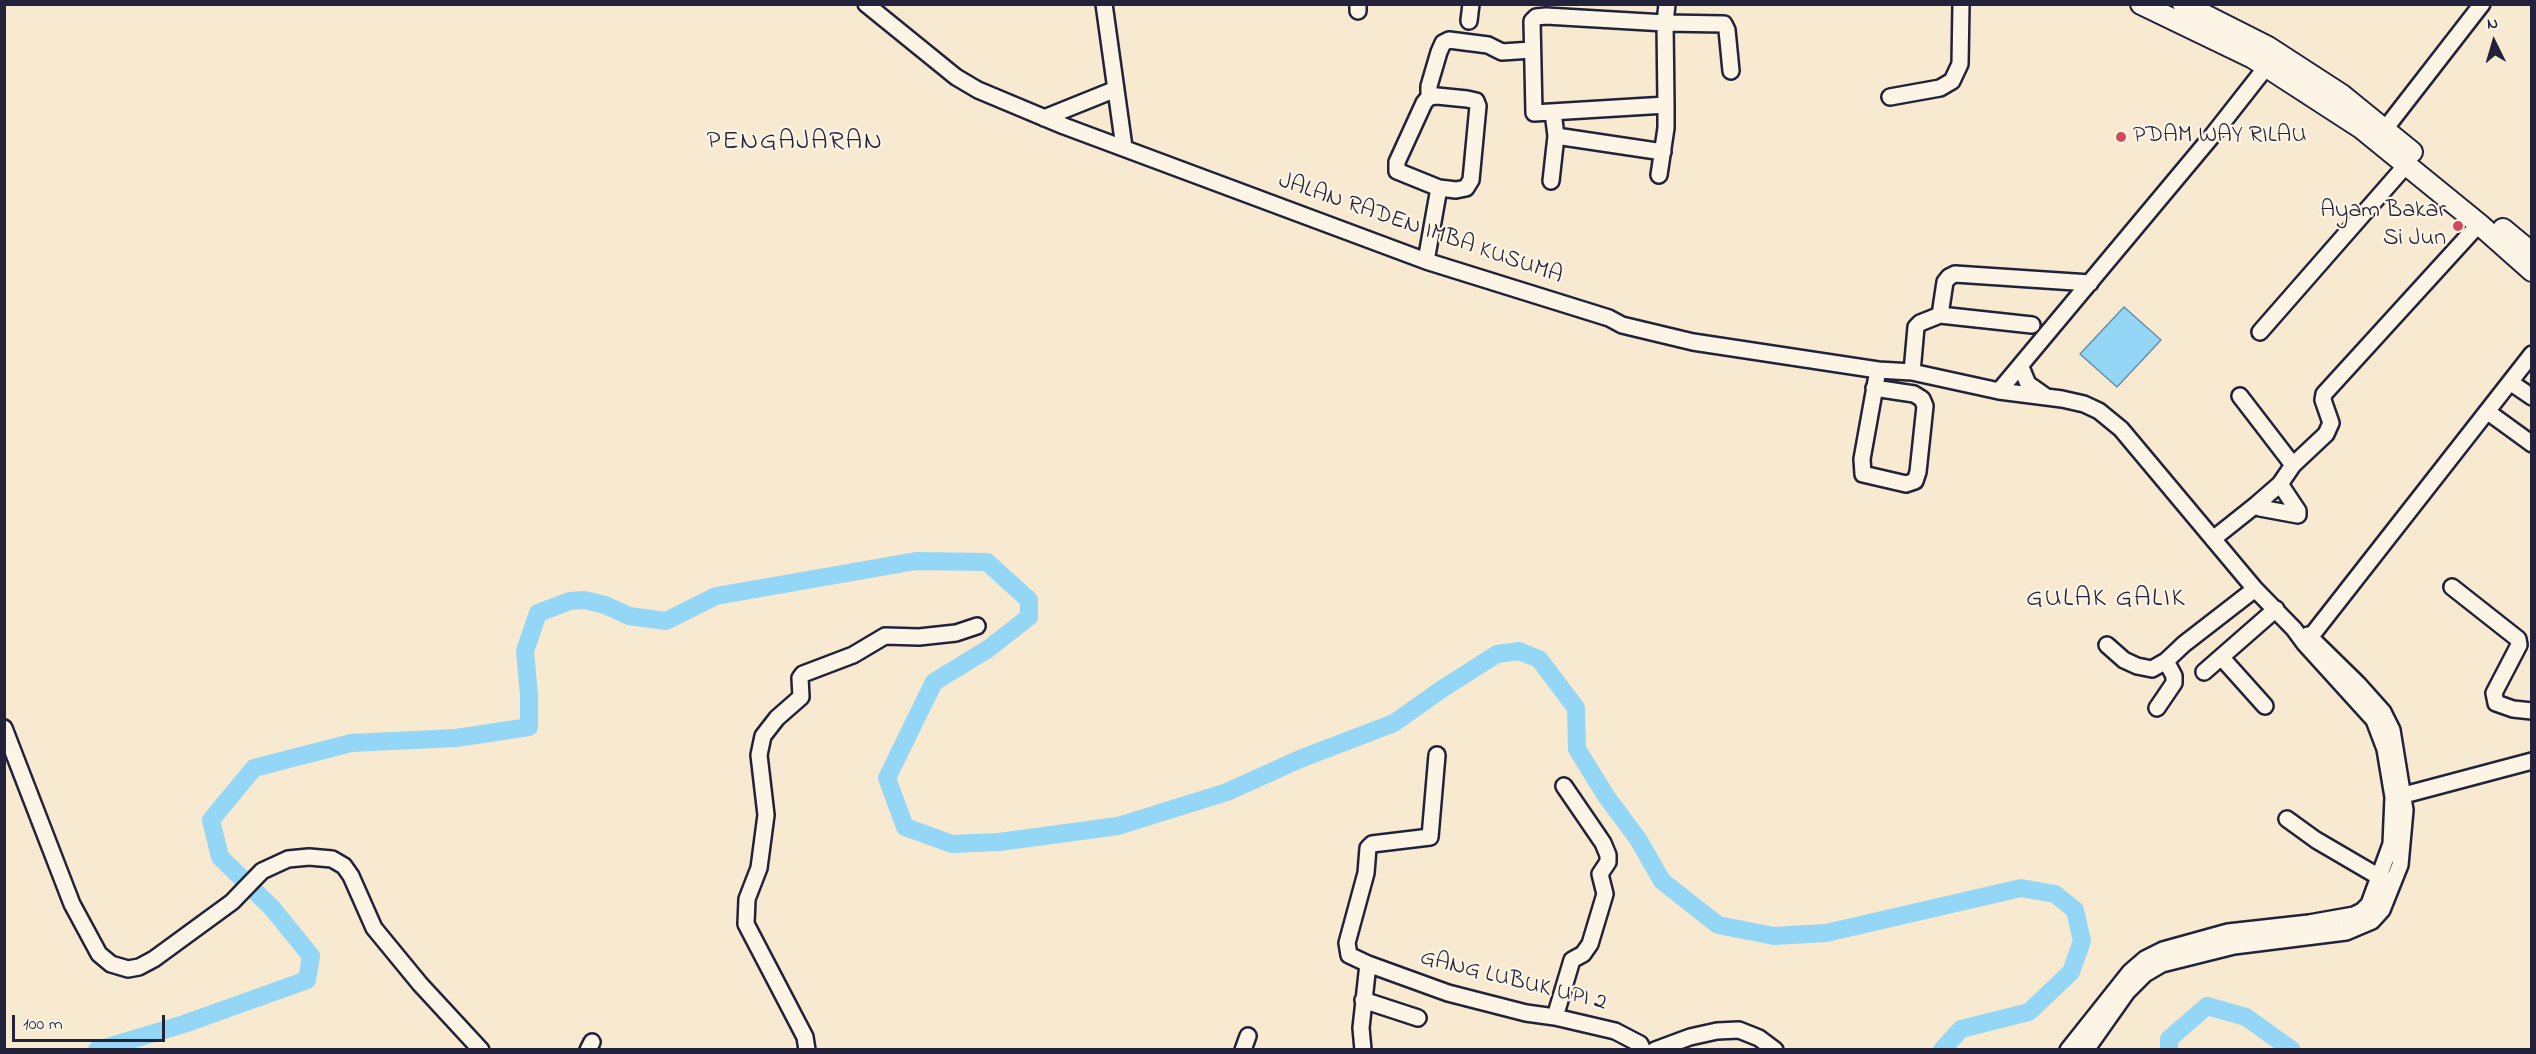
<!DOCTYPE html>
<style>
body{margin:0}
#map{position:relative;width:2536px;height:1054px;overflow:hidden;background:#f8e9d1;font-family:"Indie Flower",sans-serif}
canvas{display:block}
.frame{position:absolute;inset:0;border:6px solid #22223b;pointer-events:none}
.north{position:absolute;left:2464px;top:12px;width:60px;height:60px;-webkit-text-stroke:4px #fcf5e5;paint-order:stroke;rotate:355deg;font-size:16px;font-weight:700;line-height:24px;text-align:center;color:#22223b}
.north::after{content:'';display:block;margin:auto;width:21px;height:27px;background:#22223b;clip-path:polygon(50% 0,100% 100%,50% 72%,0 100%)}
.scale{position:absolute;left:12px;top:1015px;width:153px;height:27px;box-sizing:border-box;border:3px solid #22223b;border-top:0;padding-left:8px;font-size:18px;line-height:21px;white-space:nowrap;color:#22223b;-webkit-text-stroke:4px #fcf5e5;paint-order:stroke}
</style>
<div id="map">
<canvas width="2536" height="1054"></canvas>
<div class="frame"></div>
<div class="north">N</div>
<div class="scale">100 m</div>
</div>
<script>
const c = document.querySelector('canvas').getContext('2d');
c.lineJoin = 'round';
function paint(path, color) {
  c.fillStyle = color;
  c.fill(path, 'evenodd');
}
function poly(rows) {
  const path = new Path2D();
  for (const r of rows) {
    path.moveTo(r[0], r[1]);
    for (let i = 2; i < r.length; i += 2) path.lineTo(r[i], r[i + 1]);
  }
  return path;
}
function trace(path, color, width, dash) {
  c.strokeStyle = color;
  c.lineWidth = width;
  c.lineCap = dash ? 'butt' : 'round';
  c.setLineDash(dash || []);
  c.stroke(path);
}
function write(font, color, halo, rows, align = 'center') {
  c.font = font + ' "Indie Flower",sans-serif';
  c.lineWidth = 4.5;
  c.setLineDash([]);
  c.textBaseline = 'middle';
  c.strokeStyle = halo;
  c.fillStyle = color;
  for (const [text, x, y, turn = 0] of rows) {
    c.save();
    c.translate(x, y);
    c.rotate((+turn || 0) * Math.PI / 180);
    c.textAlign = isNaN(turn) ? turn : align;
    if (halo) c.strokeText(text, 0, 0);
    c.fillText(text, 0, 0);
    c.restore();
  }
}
const water = poly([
 [2124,307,2161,340,2117,387,2080,354,2124,307]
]);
const river = poly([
 [97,1050,184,1024,307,980,311,956,272,908,220,857,211,820,254,768,351,743,456,738,529,727,529,695,525,651,538,613,570,601,584,600,605,605,629,616,666,621,716,596,916,561,987,562,1029,600,1029,617,988,649,934,682,887,778,905,827,952,844,999,842,1118,826,1227,792,1300,759,1394,723,1442,689,1497,654,1519,651,1539,659,1576,708,1577,749,1606,796,1638,839,1662,881,1718,925,1774,936,1826,933,2021,888,2055,894,2075,910,2082,941,2071,972,2029,1012,1961,1029,1942,1050],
 [2169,1050,2169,1039,2207,1006,2246,1017,2292,1050]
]);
const minor = poly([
 [866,4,956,77,978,90,1064,126,1426,261,1609,318,1622,325,1693,342,1878,370,1912,372,1999,391,2062,399,2084,404,2099,411,2121,429,2255,589,2294,629,2305,644,2374,720,2385,749,2393,797,2391,844,2369,904,2362,911,2354,915,2309,923,2228,932,2163,950,2145,959,2130,972,2068,1050],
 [1104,4,1124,147],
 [1358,4,1358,11],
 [1667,4,1665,23,1666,105,1534,113,1532,21,1536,17,1546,16,1665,23,1724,24,1727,30,1731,71],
 [1469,21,1471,4],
 [1437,96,1467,99,1476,101,1478,106,1471,180,1466,188,1456,190,1439,188,1397,171,1397,162,1424,103,1429,97,1437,96],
 [1429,97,1429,86,1439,52,1443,43,1449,40,1488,45,1502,52,1532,50],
 [1890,97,1940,88,1952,81,1960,64,1961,4],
 [1553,112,1556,136,1663,152],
 [1044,118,1116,89],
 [2385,129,2482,4],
 [1659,175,1666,128,1666,105],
 [1551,181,1556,136],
 [1426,261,1439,188],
 [1940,315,2032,325],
 [2260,332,2407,164],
 [2021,367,2028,384,2045,396],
 [1912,372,1916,327,1920,323,1940,315,1945,282,1949,277,1955,274,2090,283],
 [2510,382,2532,397],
 [1874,388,1914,394,1922,399,1925,406,1918,472,1915,481,1906,484,1863,474,1862,459,1878,370],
 [1999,391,2212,136,2267,66],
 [2240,396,2293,465],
 [2488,412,2532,444],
 [2280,484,2298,511,2298,515,2260,508,2257,504,2280,484,2293,465,2326,434,2331,423,2323,400,2324,394,2479,224],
 [2213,539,2257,504],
 [2452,587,2518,639,2519,645,2494,693,2496,703,2513,709,2532,711],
 [2305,644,2532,354],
 [2107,645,2124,660,2137,666,2152,669,2166,661,2184,644,2255,589],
 [2222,658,2265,706],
 [2204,672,2276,609],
 [2157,708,2174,683,2174,676,2166,661],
 [4,728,72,904,99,954,111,964,128,969,139,967,154,959,232,902,262,871,288,859,309,857,332,859,344,866,351,876,374,928,420,984,481,1050],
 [2404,795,2532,761],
 [2287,819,2316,840,2381,878,2390,881],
 [1368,964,1448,993,1526,1013,1555,1017,1615,1031,1640,1044,1643,1050],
 [1363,1000,1418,1018],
 [1555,1017,1572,960,1583,954,1590,944,1605,894,1600,874,1608,862,1608,855,1603,843,1564,786],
 [588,1050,592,1042],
 [807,1050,805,1037,746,924,747,899,759,868,766,815,759,755,763,736,777,718,801,697,800,678,803,674,853,655,885,636,919,637,956,633,977,626],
 [1243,1050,1248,1036],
 [1363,1050,1361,1028,1368,964,1349,955,1347,943,1366,873,1368,848,1372,844,1430,837,1437,755],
 [1655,1050,1690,1037,1717,1031,1739,1030,1759,1038,1775,1050],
 [2086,1050,2127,992,2145,974,2162,964,2234,946,2346,932,2372,921,2382,910,2400,865,2405,810,2392,730,2383,712,2358,684,2308,635]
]);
const major = poly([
 [2141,4,2253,58,2361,128,2479,224,2532,271],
 [2183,4,2268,47,2342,95,2412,152],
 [2503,229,2532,253]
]);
const markers = [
 [2121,137,6,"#d1495b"],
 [2458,226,6,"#d1495b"]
];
const poiNames = [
 ["PDAM WAY RILAU",2133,137],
 ["Ayam Bakar",2446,212,"right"],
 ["Si Jun",2446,240,"right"]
];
const streetNames = [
 ["JALAN RADEN IMBA KUSUMA",1420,230,19],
 ["GANG LUBUK UPI 2",1513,982,14]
];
const quarterNames = [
 ["PENGAJARAN",795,144],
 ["GULAK GALIK",2106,601]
];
paint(water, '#93d6f5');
trace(water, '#668eab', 1.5);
trace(river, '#93d6f5', 18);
trace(minor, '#22223b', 20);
trace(major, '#22223b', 24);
trace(minor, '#fcf5e5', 15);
trace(major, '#fcf5e5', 20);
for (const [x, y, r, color] of markers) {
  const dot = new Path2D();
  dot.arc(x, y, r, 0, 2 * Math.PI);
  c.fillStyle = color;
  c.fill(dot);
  trace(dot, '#fcf5e5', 2);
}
write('24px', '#22223b', '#fcf5e5', poiNames, 'left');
write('24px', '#22223b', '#fcf5e5', streetNames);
c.letterSpacing = '1.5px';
write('27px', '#22223b', '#fcf5e5', quarterNames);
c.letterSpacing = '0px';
</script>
